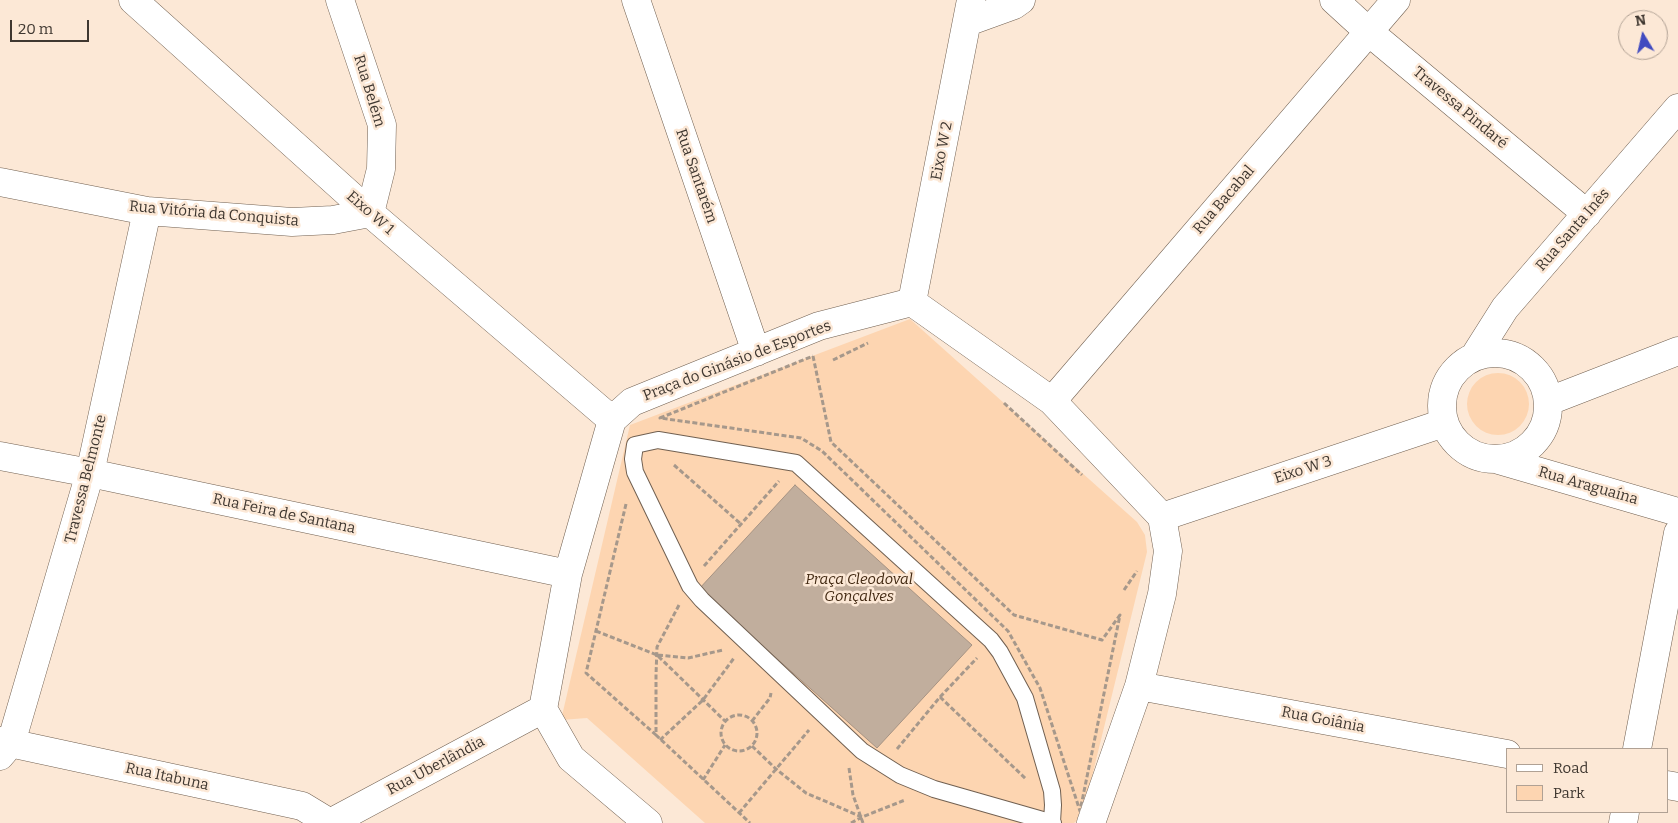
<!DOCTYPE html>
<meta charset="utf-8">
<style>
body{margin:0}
#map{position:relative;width:1678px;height:823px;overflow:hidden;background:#fce8d6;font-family:Bitter,serif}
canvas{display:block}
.legend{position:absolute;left:1506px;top:748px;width:162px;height:65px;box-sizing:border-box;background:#fce8d6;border:1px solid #b0a194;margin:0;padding:6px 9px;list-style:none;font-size:15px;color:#3f3730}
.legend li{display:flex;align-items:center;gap:10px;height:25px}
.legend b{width:25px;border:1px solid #b0a194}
.north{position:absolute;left:1618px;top:10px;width:50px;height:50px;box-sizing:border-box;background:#fce8d6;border:1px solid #b0a194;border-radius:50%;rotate:351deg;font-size:14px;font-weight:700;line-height:20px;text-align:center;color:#3f3730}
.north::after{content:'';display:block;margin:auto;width:18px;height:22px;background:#414bc0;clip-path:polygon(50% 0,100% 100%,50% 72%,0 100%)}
.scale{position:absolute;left:10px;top:20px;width:79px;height:22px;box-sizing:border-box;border:2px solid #3f3730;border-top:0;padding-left:6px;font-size:15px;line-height:18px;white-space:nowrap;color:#3f3730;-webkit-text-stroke:4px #fce8d6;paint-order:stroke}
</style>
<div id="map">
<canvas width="1678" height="823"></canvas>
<ul class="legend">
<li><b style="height:6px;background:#fff"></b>Road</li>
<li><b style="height:14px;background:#fdd5b1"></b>Park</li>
</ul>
<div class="north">N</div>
<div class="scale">20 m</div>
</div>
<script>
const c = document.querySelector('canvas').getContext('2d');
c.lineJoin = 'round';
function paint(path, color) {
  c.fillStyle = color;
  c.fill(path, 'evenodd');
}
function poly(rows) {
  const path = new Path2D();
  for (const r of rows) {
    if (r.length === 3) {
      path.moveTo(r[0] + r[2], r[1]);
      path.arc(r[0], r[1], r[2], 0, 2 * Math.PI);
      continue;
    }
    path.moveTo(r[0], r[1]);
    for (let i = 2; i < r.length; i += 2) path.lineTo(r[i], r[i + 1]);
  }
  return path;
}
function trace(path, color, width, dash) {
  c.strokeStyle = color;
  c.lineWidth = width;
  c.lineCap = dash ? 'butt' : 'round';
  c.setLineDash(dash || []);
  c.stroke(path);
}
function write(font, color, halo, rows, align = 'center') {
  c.font = font + ' Bitter,serif';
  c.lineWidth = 5;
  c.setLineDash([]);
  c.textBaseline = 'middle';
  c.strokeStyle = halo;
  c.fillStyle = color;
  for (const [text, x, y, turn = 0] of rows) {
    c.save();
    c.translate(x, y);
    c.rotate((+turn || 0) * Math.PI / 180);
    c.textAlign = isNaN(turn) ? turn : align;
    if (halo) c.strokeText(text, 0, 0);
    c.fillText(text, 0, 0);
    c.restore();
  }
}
const green = poly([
 [910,319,1137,522,1145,535,1147,552,1085,805,1079,819,1074,823,705,823,587,718,561,720,630,425],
 [1498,404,31]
]);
const building = poly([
 [795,485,972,645,877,748,699,589,795,485]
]);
const path = poly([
 [813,356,831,442,1014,615,1102,640,1120,615,1080,811,1040,688,1008,631,822,451,801,438,660,418,813,356],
 [833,360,868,343],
 [1004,403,1082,475],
 [674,465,741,524],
 [626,504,586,673,656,735],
 [704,566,779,481],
 [1124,590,1137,571],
 [679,605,657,647,656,675,656,735,750,823],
 [596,631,657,655,725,721],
 [658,655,688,658,723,650],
 [940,697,1026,779],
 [739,733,18],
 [752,721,770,698,771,693],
 [660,740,703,700,734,658],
 [752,746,776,769,806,793,862,817,905,800],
 [897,749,940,697,977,658],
 [849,768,853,795,863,823],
 [703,780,725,745],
 [739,813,809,730],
 [851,823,862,817]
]);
const service = poly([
 [1052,822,1053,805,1052,791,1025,698,1000,652,991,640,796,463,658,440,635,445,633,459,635,472,690,586,702,600,862,751,900,775,934,789,1053,823]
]);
const minor = poly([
 [133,0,370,213,612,420],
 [636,0,756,352],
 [1334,0,1369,32,1587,214],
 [967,22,1014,5,1021,0],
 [0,182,147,211,292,222,333,220,370,213,381,169,382,125,340,0],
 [912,302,971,0],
 [1495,406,53],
 [1474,357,1505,308,1678,108],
 [1052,401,1396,0],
 [1549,401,1678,351],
 [0,456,90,473,568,574],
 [1499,460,1678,512],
 [1162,517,1444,423],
 [1139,686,1507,754],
 [0,741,302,806,330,823],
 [1637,749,1678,533],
 [0,756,11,743,90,473,147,211],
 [1667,785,1678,787],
 [330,823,543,709],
 [648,823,571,758,543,709,568,574,612,420,632,402,819,326,912,302,1052,401,1162,517,1168,551,1162,594,1139,686,1091,823],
 [1623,823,1625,812]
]);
const streetNames = [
 ["Rua Belém",369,91,73],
 ["Travessa Pindaré",1460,108,40],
 ["Eixo W 2",942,151,-79],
 ["Rua Santarém",696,176,71],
 ["Rua Bacabal",1224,200,-49],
 ["Eixo W 1",370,213,41],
 ["Rua Vitória da Conquista",214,214,5],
 ["Rua Santa Inês",1573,230,-49],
 ["Praça do Ginásio de Esportes",737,361,-21],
 ["Eixo W 3",1303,470,-18],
 ["Travessa Belmonte",86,479,-76],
 ["Rua Araguaína",1588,486,16],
 ["Rua Feira de Santana",284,514,12],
 ["Rua Goiânia",1323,720,11],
 ["Rua Uberlândia",436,766,-28],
 ["Rua Itabuna",167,777,12]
];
const parkNames = [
 ["Praça Cleodoval",859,580],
 ["Gonçalves",859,597]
];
paint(green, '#fdd5b1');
paint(building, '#c1ae9d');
trace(building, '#a69383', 1);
trace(service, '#716051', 18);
trace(minor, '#716051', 29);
trace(path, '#a6988b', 3, [5, 2.5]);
trace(service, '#fff', 16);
trace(minor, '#fff', 28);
write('15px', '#3f3730', '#fce8d6', streetNames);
write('italic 15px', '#432a13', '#fce8d6', parkNames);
</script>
